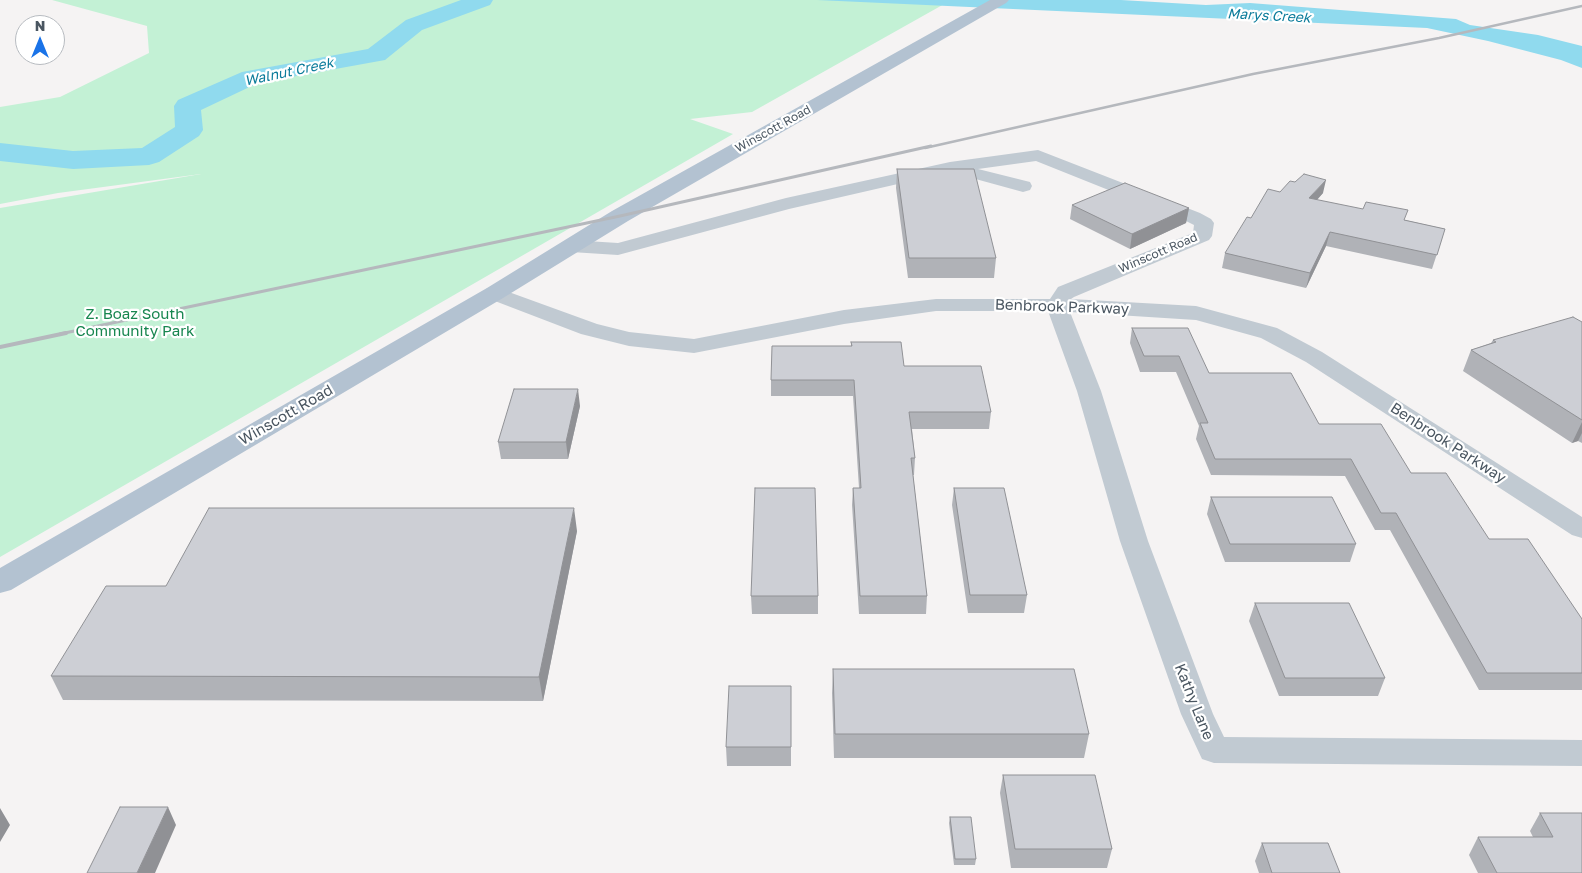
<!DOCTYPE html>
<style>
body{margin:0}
#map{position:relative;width:1582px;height:873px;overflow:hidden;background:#f5f3f3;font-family:"Golos Text",sans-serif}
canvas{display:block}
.north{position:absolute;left:15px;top:15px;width:50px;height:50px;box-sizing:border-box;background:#fff;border:1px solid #b7bbc0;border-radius:50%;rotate:0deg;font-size:14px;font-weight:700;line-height:20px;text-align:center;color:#4a5661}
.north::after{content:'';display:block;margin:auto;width:18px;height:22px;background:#1a73e8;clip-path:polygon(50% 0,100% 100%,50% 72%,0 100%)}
</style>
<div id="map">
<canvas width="1582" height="873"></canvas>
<div class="north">N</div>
</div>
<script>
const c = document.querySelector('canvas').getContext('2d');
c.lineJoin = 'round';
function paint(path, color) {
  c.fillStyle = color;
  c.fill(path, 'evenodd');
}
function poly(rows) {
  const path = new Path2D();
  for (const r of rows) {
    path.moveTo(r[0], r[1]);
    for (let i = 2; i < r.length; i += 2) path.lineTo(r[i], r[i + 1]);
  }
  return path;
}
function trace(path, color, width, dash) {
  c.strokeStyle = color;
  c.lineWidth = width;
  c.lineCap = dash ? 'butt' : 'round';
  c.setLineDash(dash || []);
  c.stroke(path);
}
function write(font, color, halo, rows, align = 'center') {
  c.font = font + ' "Golos Text",sans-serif';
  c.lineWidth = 4.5;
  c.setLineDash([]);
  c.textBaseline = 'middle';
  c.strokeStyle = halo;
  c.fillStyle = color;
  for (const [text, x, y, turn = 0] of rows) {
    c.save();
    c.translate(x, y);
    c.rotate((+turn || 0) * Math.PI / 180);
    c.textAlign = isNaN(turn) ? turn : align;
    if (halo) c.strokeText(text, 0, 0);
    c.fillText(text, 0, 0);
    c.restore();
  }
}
const green = poly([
 [52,0,937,0,946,3,752,112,690,119,733,134,0,557,0,208,201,174,58,193,0,204,0,107,60,97,149,53,147,26]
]);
const water = poly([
 [817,0,1121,0,1206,5,1250,3,1456,19,1470,25,1538,35,1582,46,1582,68,1561,60,1488,41,1427,28]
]);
const river = poly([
 [461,0,493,0,490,5,422,30,385,60,258,83,201,110,203,130,199,136,159,162,149,165,73,169,0,161,0,143,73,151,142,148,175,127,174,106,178,100,242,72,368,49,406,20,461,0]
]);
const minor = poly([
 [1038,150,1200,213,1211,219,1214,223,1212,236,1209,240,1074,297,1071,299,1196,306,1277,328,1322,352,1582,517,1582,538,1572,535,1306,362,1261,338,1196,320,1070,312,1101,391,1148,541,1213,714,1224,737,1582,740,1582,766,1214,763,1202,759,1181,714,1120,541,1077,391,1048,311,936,311,844,324,694,353,629,346,581,334,487,298,484,293,487,288,495,287,597,324,629,332,694,339,844,310,936,299,1050,299,1058,287,1193,233,1194,225,1186,221,1036,161,978,169,1030,182,1032,186,1030,190,1023,192,950,172,789,209,618,255,571,252,564,250,561,246,564,242,571,240,618,243,786,198,950,162,1038,150]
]);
const major = poly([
 [990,0,1009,0,1006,3,628,221,503,298,11,590,0,593,0,568,487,288,612,211,990,0]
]);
const railFar2 = poly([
 [925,148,1253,74,1439,38,1582,6]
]);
const railFar1 = poly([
 [60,334,620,216,931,146]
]);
const rail = poly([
 [0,347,66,333]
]);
const wall = poly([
 [897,169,996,258,994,278,908,278,896,188],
 [1280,192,1323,193,1317,200,1445,229,1432,269,1326,246,1306,288,1222,268,1225,253,1251,218],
 [1072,205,1189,208,1186,223,1130,249,1070,219],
 [1582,322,1582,443,1578,441,1572,443,1463,371,1471,350,1491,343,1493,340],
 [1132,328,1209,373,1319,424,1411,473,1582,619,1582,690,1479,690,1390,530,1375,530,1345,476,1211,475,1196,439,1199,426,1176,372,1140,372,1130,343],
 [851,342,904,366,991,412,989,429,912,429,915,458,914,475,913,475,927,596,926,614,859,614,852,505,853,488,859,488,853,396,771,396,771,380,851,346],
 [580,406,568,459,501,459,498,442],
 [954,488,1027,595,1024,613,968,613,952,505],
 [1211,497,1356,544,1350,562,1225,562,1207,514],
 [577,531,543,701,63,700,51,676,166,586],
 [751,596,818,596,818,614,752,614],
 [1255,603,1385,678,1378,696,1279,696,1249,621],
 [833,669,1089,734,1084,758,834,758,832,693],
 [791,686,791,766,727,766,726,747],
 [1003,775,1112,849,1107,868,1011,868,1000,793],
 [1540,813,1582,873,1478,873,1469,855,1478,837,1533,837,1530,831],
 [950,817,976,859,975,865,954,865,949,823],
 [1262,843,1340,873,1259,873,1255,861]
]);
const shadedWall = poly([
 [1326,180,1323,193,1306,212,1309,198],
 [1189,208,1186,223,1130,249,1132,234],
 [1330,232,1326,246,1306,288,1310,273],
 [578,389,580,406,568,459,566,442],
 [1582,422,1582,433,1578,441,1572,443],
 [574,508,577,531,543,701,539,677],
 [168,807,176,825,155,873,137,873],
 [0,808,10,825,0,842]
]);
const building = poly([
 [897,169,974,169,996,258,909,258,897,169],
 [1304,174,1326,180,1309,198,1363,209,1366,202,1408,210,1404,220,1445,229,1437,255,1330,232,1310,273,1225,253,1247,217,1251,218,1268,189,1280,192,1290,181,1295,182,1304,174],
 [1125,183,1189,208,1132,234,1072,205,1125,183],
 [1573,317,1582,322,1582,420,1471,350,1496,342,1493,340,1573,317],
 [1132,328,1188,328,1209,373,1291,373,1319,424,1381,424,1411,473,1446,473,1489,539,1528,539,1582,619,1582,673,1487,673,1396,513,1381,513,1351,459,1215,459,1200,423,1208,423,1179,356,1144,356,1132,328],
 [851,342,901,342,904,366,981,366,991,412,909,412,915,458,911,458,927,596,860,596,853,488,861,488,854,380,771,380,772,346,852,346,851,342],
 [514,389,578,389,566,442,498,442,514,389],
 [755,488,815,488,818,596,751,596,755,488],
 [954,488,1004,488,1027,595,970,595,954,488],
 [1211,497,1332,497,1356,544,1230,544,1211,497],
 [209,508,574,508,539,677,51,676,106,586,166,586,209,508],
 [1255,603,1349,603,1385,678,1285,678,1255,603],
 [833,669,1074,669,1089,734,835,734,833,669],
 [729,686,791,686,791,747,726,747,729,686],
 [1003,775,1095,775,1112,849,1015,849,1003,775],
 [120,807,168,807,137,873,87,873,120,807],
 [1540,813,1582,813,1582,873,1497,873,1478,837,1553,837,1540,813],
 [950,817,971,817,976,859,955,859,950,817],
 [1262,843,1328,843,1340,873,1272,873,1262,843]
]);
const farStreetnames = [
 ["Winscott Road",773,129,-29],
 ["Winscott Road",1158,253,-23]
];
const farWaternames = [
 ["Marys Creek",1269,16,3],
 ["Walnut Creek",289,72,-12]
];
const streetNames = [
 ["Benbrook Parkway",1062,307,2],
 ["Winscott Road",286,415,-30],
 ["Benbrook Parkway",1448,443,33],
 ["Kathy Lane",1194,702,68]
];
const parkNames = [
 ["Z. Boaz South",135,314],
 ["Community Park",135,331]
];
paint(green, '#c3f1d5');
paint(water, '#90daee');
paint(river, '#90daee');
paint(minor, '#c1cad2');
paint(major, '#b3c2d1');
trace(railFar2, '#b5b8bd', 2.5);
trace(railFar1, '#b5b8bd', 3);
trace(rail, '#b5b8bd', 4);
paint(wall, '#b0b2b7');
paint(shadedWall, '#909195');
paint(building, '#cdcfd5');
trace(building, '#909195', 1);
write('12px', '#4a5661', '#fff', farStreetnames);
write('italic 14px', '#0c7c9b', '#fff', farWaternames);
write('15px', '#4a5661', '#fff', streetNames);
write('15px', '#17864f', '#fff', parkNames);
</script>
